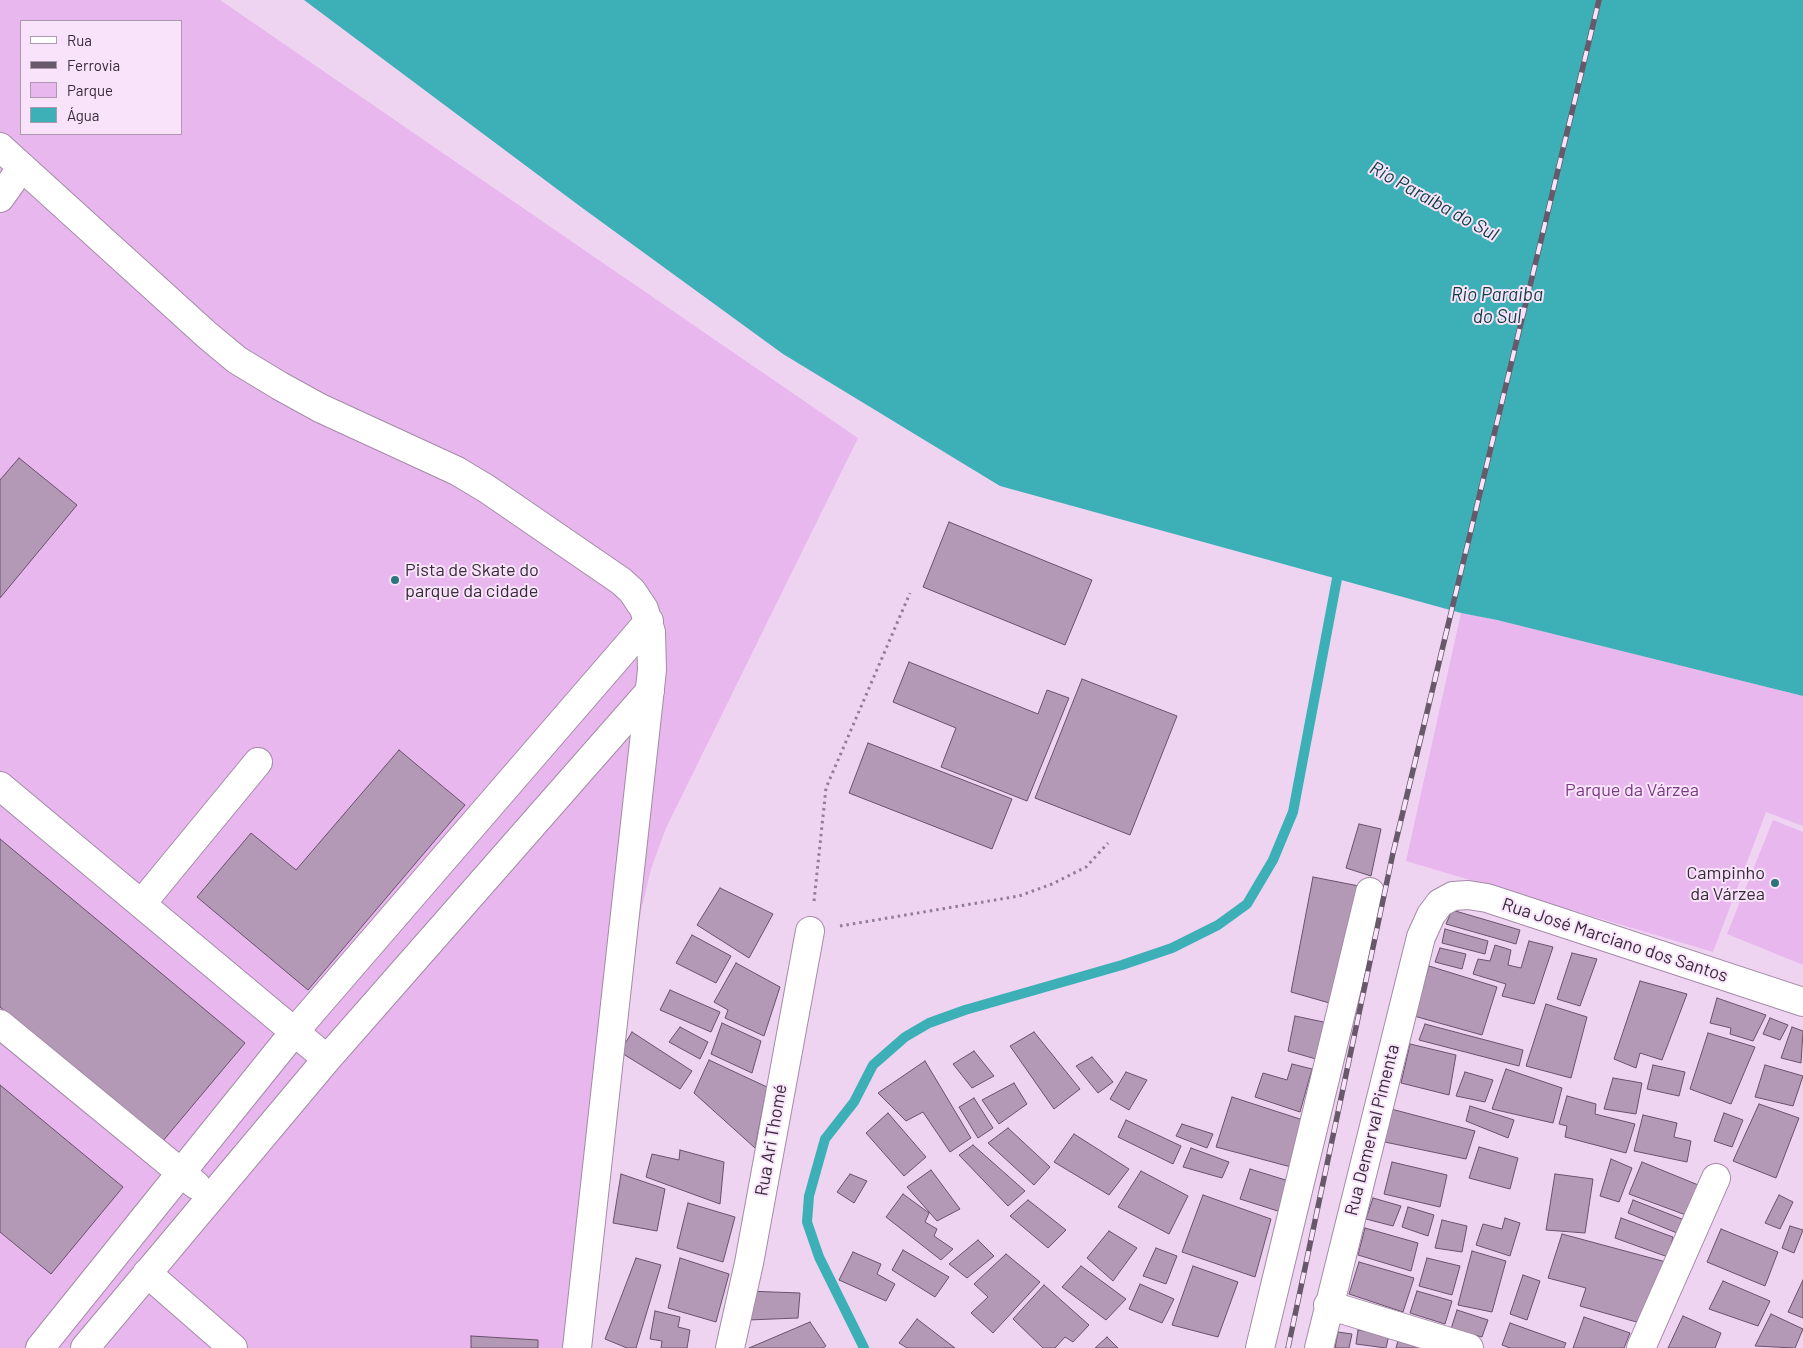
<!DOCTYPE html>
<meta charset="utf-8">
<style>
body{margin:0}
#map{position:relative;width:1803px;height:1348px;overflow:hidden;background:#efd4f2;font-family:Barlow,sans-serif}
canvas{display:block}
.legend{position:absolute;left:20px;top:20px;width:162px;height:115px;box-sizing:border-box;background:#f9e3fb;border:1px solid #ab9aad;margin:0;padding:6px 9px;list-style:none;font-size:15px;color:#362c37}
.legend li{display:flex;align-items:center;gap:10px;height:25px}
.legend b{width:25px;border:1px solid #ab9aad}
</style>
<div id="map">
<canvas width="1803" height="1348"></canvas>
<ul class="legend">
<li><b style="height:6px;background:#fff"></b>Rua</li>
<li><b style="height:6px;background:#675969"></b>Ferrovia</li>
<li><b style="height:14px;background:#e8b7ee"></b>Parque</li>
<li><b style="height:14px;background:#3db0b7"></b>Água</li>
</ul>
</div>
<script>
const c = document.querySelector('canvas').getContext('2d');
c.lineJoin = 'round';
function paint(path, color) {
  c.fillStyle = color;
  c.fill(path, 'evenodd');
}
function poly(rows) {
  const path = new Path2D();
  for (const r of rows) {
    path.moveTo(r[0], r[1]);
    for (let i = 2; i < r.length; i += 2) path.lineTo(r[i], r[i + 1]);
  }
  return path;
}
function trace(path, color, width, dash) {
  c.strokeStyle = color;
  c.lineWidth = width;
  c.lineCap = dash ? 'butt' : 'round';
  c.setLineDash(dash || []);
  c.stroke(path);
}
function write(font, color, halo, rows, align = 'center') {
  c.font = font + ' Barlow,sans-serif';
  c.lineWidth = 4;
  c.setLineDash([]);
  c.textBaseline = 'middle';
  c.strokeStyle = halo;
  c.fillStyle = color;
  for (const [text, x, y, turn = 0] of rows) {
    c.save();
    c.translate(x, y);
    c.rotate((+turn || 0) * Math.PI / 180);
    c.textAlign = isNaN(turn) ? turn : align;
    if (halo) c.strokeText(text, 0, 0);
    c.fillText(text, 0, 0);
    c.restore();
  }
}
const green = poly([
 [0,0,220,0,858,438,666,828,651,869,641,911,614,1066,592,1348,0,1348],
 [21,21,181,21,181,134,21,134],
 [1461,613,1497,620,1803,696,1803,826,1766,812,1713,952,1406,861],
 [1773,820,1803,832,1803,965,1727,934]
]);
const water = poly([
 [304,0,1803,0,1803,696,1497,620,1461,613,1000,486,783,354,581,207]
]);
const stream = poly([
 [864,1348,819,1257,807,1222,809,1196,825,1139,854,1102,873,1065,905,1037,929,1023,965,1010,1122,965,1172,948,1218,925,1247,904,1273,860,1293,812,1339,568]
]);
const building = poly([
 [19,458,77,505,0,598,0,480,19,458],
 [949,522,1092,580,1065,645,923,587,949,522],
 [909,662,1038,714,1047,690,1069,698,1027,801,941,767,956,728,893,702,909,662],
 [1082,679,1177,716,1130,835,1035,798,1082,679],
 [868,743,1012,799,992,849,849,793,868,743],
 [399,750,465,805,308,990,197,897,251,833,296,870,399,750],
 [1359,824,1381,829,1371,876,1346,868,1359,824],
 [0,839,245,1043,162,1142,0,1007,0,839],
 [1313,877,1359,886,1333,1004,1291,992,1313,877],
 [720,888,773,914,749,958,697,925,720,888],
 [1452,910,1520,930,1516,944,1446,924,1452,910],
 [1445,929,1488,941,1485,954,1442,943,1445,929],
 [692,935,731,956,716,983,676,963,692,935],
 [1529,941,1553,947,1534,1004,1502,996,1506,984,1473,974,1478,959,1490,961,1495,945,1511,950,1508,965,1521,968,1529,941],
 [1440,948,1466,954,1462,969,1435,962,1440,948],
 [1572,953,1597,959,1580,1006,1557,999,1572,953],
 [736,963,780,987,764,1036,725,1018,728,1010,714,1002,736,963],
 [1429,966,1497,987,1482,1035,1414,1016,1429,966],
 [1640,981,1687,994,1662,1060,1640,1053,1636,1068,1614,1059,1640,981],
 [670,990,720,1012,711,1032,660,1010,670,990],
 [1717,998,1766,1015,1753,1041,1730,1034,1731,1028,1710,1023,1717,998],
 [1546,1004,1587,1017,1571,1078,1526,1066,1546,1004],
 [1295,1016,1333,1024,1323,1061,1288,1051,1295,1016],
 [1770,1018,1788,1025,1780,1040,1763,1034,1770,1018],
 [722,1023,761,1041,752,1073,711,1054,722,1023],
 [1425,1024,1523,1050,1519,1066,1419,1040,1425,1024],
 [680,1027,708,1042,700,1059,669,1042,680,1027],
 [1792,1027,1803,1031,1801,1063,1781,1058,1792,1027],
 [632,1032,692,1071,680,1089,620,1052,632,1032],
 [1034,1032,1080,1089,1054,1109,1010,1046,1034,1032],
 [1708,1033,1755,1047,1731,1104,1690,1089,1708,1033],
 [1410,1044,1456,1055,1449,1095,1401,1083,1410,1044],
 [974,1051,994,1076,972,1088,953,1064,974,1051],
 [1092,1057,1113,1082,1098,1093,1076,1066,1092,1057],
 [709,1060,767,1087,755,1148,694,1093,709,1060],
 [925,1061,971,1138,950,1152,923,1112,906,1121,878,1093,925,1061],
 [1292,1064,1312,1069,1300,1112,1255,1097,1263,1073,1287,1080,1292,1064],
 [1653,1065,1685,1072,1679,1096,1647,1089,1653,1065],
 [1765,1065,1803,1076,1793,1106,1755,1097,1765,1065],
 [1506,1069,1562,1088,1553,1123,1492,1109,1506,1069],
 [1126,1072,1147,1080,1129,1110,1110,1099,1126,1072],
 [1465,1072,1493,1080,1485,1102,1456,1096,1465,1072],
 [1613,1078,1642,1083,1636,1114,1604,1109,1613,1078],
 [1014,1083,1027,1104,999,1124,982,1100,1014,1083],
 [0,1085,123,1187,51,1274,0,1232,0,1085],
 [1567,1096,1596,1104,1595,1114,1635,1124,1626,1153,1565,1137,1567,1126,1559,1124,1567,1096],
 [1232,1097,1306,1121,1291,1167,1216,1147,1232,1097],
 [974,1098,993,1128,978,1138,959,1107,974,1098],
 [1759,1104,1799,1118,1776,1178,1733,1161,1759,1104],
 [1470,1106,1514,1120,1508,1138,1466,1121,1470,1106],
 [1391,1109,1475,1131,1466,1159,1380,1141,1391,1109],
 [888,1113,926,1157,904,1176,866,1133,888,1113],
 [1724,1113,1743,1120,1732,1147,1714,1141,1724,1113],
 [1643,1115,1677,1123,1674,1137,1691,1141,1687,1162,1634,1151,1643,1115],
 [1126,1120,1181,1146,1173,1164,1118,1137,1126,1120],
 [1182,1124,1213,1134,1207,1148,1176,1136,1182,1124],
 [1008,1128,1050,1167,1034,1185,988,1143,1008,1128],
 [1074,1134,1129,1169,1109,1195,1054,1162,1074,1134],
 [973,1145,1025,1191,1008,1206,959,1155,973,1145],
 [1479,1147,1518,1158,1510,1189,1469,1178,1479,1147],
 [1191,1148,1229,1162,1222,1178,1183,1167,1191,1148],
 [680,1150,724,1162,720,1204,646,1177,652,1154,679,1160,680,1150],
 [1611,1159,1632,1168,1619,1202,1600,1196,1611,1159],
 [1392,1162,1447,1175,1440,1207,1384,1194,1392,1162],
 [1642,1162,1708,1189,1694,1218,1629,1194,1642,1162],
 [1250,1169,1292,1182,1281,1212,1240,1199,1250,1169],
 [931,1170,960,1209,937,1221,907,1187,931,1170],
 [1141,1171,1188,1196,1169,1234,1118,1207,1141,1171],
 [621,1174,665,1189,657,1231,613,1223,621,1174],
 [850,1174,867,1181,854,1203,837,1192,850,1174],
 [1555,1174,1593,1179,1585,1233,1546,1230,1555,1174],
 [903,1194,929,1213,925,1222,937,1229,934,1236,953,1249,941,1260,886,1217,903,1194],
 [1203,1195,1271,1219,1255,1277,1182,1252,1203,1195],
 [1779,1195,1793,1202,1780,1229,1765,1223,1779,1195],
 [1373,1198,1401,1206,1393,1226,1366,1219,1373,1198],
 [1028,1200,1066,1230,1048,1248,1010,1216,1028,1200],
 [1633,1200,1682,1219,1677,1233,1628,1213,1633,1200],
 [688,1203,735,1217,723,1262,677,1248,688,1203],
 [1408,1207,1434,1215,1428,1236,1402,1227,1408,1207],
 [1505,1218,1520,1223,1510,1256,1476,1245,1483,1224,1502,1229,1505,1218],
 [1621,1218,1673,1237,1668,1257,1615,1238,1621,1218],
 [1442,1220,1467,1226,1462,1252,1435,1248,1442,1220],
 [1790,1226,1803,1230,1794,1253,1782,1248,1790,1226],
 [1365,1228,1418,1243,1411,1271,1358,1255,1365,1228],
 [1721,1229,1778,1252,1765,1286,1707,1262,1721,1229],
 [1109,1231,1137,1248,1113,1281,1087,1258,1109,1231],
 [1562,1234,1666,1262,1640,1323,1580,1306,1586,1288,1548,1278,1562,1234],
 [978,1240,994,1256,967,1278,949,1264,978,1240],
 [1156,1248,1177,1256,1166,1284,1143,1276,1156,1248],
 [903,1250,949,1277,935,1297,892,1270,903,1250],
 [1472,1251,1506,1261,1492,1312,1458,1305,1472,1251],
 [853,1252,881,1264,877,1274,895,1284,886,1301,839,1280,853,1252],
 [1006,1254,1040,1282,993,1333,971,1313,988,1297,974,1284,1006,1254],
 [636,1258,661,1265,636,1348,627,1348,605,1339,636,1258],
 [680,1258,729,1274,716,1322,668,1308,680,1258],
 [1427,1258,1460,1266,1452,1295,1419,1286,1427,1258],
 [1359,1262,1414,1278,1403,1312,1349,1294,1359,1262],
 [1081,1266,1126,1299,1106,1320,1062,1287,1081,1266],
 [1193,1266,1238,1282,1218,1337,1172,1325,1193,1266],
 [1523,1275,1540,1281,1527,1320,1510,1314,1523,1275],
 [1803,1280,1803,1318,1788,1312,1803,1280],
 [1723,1281,1770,1301,1758,1326,1709,1309,1723,1281],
 [1140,1284,1174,1299,1162,1323,1129,1309,1140,1284],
 [1044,1285,1089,1325,1073,1342,1065,1337,1055,1348,1043,1348,1013,1319,1044,1285],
 [746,1291,800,1293,798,1318,748,1320,746,1291],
 [1417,1291,1452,1301,1445,1324,1410,1313,1417,1291],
 [1457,1310,1488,1320,1482,1337,1451,1329,1457,1310],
 [655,1311,680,1317,678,1327,690,1330,687,1348,661,1348,662,1341,650,1339,655,1311],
 [1771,1314,1803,1329,1795,1348,1755,1346,1771,1314],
 [1683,1316,1721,1333,1715,1348,1668,1348,1683,1316],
 [1584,1317,1630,1333,1624,1348,1573,1348,1584,1317],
 [917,1319,955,1348,907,1348,899,1343,917,1319],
 [810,1322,826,1346,823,1348,749,1348,810,1322],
 [1510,1323,1566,1343,1564,1348,1510,1348,1502,1345,1510,1323],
 [1358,1330,1389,1335,1386,1348,1356,1344,1358,1330],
 [1338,1332,1352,1334,1349,1348,1335,1348,1338,1332],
 [471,1336,538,1340,538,1348,471,1348,471,1336],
 [1107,1337,1118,1348,1095,1348,1107,1337],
 [1399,1337,1423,1348,1396,1348,1399,1337]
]);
const path = poly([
 [814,901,826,788,910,593],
 [840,926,1019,896,1052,884,1086,867,1108,843]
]);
const minor = poly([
 [0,147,207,335,237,360,280,386,320,408,457,471,487,489,621,581,632,591,644,609,651,632,652,670,577,1348],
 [0,198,22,167],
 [0,786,327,1059],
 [142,903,258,762],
 [0,1024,196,1185],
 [147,1273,233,1348],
 [1328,1305,1469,1348],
 [40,1348,295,1031,649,621],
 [85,1348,327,1059,650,691],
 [730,1348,749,1263,810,931],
 [1260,1348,1370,892],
 [1319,1348,1421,937,1431,915,1440,903,1453,896,1468,895,1487,898,1803,1002],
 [1641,1348,1716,1178]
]);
const rail = poly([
 [1288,1348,1393,853,1599,0]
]);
const markers = [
 [395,580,5,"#2c767b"],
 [1775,883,5,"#2c767b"]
];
const poiNames = [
 ["Pista de Skate do",405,570],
 ["parque da cidade",405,591],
 ["Campinho",1765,873,"right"],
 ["da Várzea",1765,894,"right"]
];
const parkNames = [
 ["Parque da Várzea",1632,790]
];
const streetNames = [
 ["Rua José Marciano dos Santos",1615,940,18],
 ["Rua Demerval Pimenta",1372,1130,-76],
 ["Rua Ari Thomé",771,1140,-80]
];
const waterNames = [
 ["Rio Paraíba do Sul",1434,201,29],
 ["Rio Paraiba",1497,295],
 ["do Sul",1497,317]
];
paint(green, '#e8b7ee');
paint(water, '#3db0b7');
trace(stream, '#3db0b7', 10);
paint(building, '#b399b6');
trace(building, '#68516b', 1);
trace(minor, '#a48ba7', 30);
trace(path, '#907e92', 3, [2.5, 4]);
trace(minor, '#fff', 28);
trace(rail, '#675969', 5.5);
trace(rail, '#f9e3fb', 4, [11]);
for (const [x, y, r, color] of markers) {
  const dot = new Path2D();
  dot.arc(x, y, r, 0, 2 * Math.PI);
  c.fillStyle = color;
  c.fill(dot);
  trace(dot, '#f9e3fb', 2);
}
write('18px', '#362c37', '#f9e3fb', poiNames, 'left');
write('18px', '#793a81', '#f9e3fb', parkNames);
write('18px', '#362c37', '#f9e3fb', streetNames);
write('italic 19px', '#0b3f43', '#f9e3fb', waterNames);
</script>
